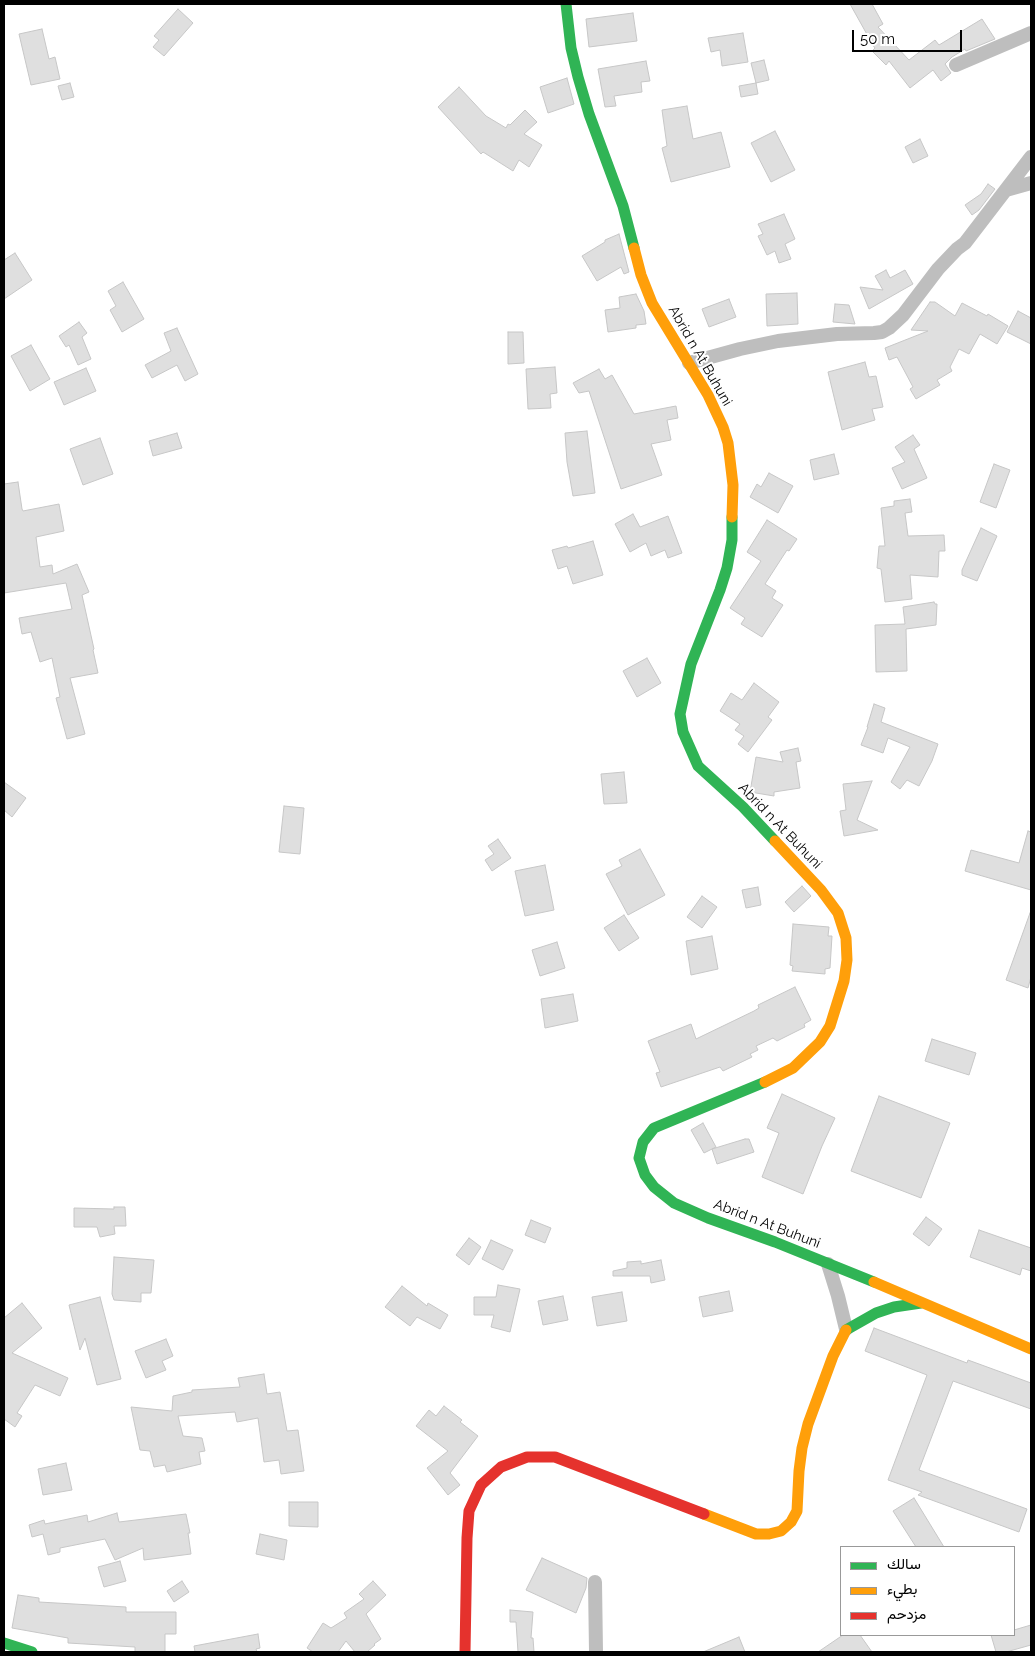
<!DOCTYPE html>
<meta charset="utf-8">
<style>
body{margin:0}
#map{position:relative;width:1035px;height:1656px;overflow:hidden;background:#fff;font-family:Raleway,Vazirmatn,sans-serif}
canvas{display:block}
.frame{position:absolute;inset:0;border:5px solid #000;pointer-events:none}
.legend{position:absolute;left:840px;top:1546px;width:175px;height:90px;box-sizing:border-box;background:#fff;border:1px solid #999;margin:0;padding:6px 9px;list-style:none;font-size:15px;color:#000}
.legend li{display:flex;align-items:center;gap:10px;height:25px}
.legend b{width:25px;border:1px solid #999}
.scale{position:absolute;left:852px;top:30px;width:110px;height:22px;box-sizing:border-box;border:2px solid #000;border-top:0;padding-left:6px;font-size:15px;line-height:18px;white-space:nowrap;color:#000;-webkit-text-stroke:4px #fff;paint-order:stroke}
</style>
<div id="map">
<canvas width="1035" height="1656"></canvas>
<div class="frame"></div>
<ul class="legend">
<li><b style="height:6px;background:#30b455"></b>سالك</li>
<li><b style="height:6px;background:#ff9f0a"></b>بطيء</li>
<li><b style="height:6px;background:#e5322d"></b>مزدحم</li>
</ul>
<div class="scale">50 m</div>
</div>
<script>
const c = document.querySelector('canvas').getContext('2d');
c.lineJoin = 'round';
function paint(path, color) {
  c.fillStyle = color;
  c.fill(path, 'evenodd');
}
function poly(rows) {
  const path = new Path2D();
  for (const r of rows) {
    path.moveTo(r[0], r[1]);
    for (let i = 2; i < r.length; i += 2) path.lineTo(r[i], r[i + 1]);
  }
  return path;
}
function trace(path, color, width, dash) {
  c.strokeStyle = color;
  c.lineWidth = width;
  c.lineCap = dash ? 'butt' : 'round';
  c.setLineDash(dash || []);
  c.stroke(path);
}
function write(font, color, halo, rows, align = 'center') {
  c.font = font + ' Raleway,sans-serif';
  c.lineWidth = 4;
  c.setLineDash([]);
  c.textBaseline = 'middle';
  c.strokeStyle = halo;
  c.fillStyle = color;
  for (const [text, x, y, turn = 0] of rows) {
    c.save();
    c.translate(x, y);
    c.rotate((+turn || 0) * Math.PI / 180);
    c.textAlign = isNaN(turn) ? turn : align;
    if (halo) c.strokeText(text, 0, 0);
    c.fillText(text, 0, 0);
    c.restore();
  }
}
const building = poly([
 [850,4,872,4,883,24,878,27,909,60,935,40,939,45,982,19,995,39,966,51,965,49,952,57,945,64,951,73,941,81,933,70,910,88,889,61,886,65,872,51,875,48,868,39,869,38,850,4],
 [178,9,193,23,164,56,153,47,159,40,154,36,178,9],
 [633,13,637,41,589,47,586,19,633,13],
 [42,29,49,59,55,57,60,79,31,85,19,34,42,29],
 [743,33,748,62,722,66,720,50,711,52,708,38,743,33],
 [764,60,769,80,756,83,751,63,764,60],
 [646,61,650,81,641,82,642,92,614,96,616,106,605,107,598,69,646,61],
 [567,78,574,104,548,113,540,87,567,78],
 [70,83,74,97,62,100,58,86,70,83],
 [756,83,758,94,741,97,739,86,756,83],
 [459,87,486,116,506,128,508,124,510,125,525,110,537,122,524,134,542,145,529,167,519,160,513,171,483,152,481,154,438,107,459,87],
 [687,106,693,139,721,132,730,167,671,182,662,148,667,146,662,110,687,106],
 [775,131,795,170,771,182,751,143,775,131],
 [920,139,928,156,913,163,905,147,920,139],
 [988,184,995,189,979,210,972,215,965,205,981,194,988,184],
 [784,214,795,239,785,244,791,259,779,263,775,251,767,255,758,236,763,234,758,224,784,214],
 [619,234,629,272,624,274,621,267,597,281,582,256,605,242,605,240,619,234],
 [15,253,32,280,4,299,4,260,15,253],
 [886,270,890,278,905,270,913,284,869,309,860,287,883,290,875,276,886,270],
 [123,282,144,319,122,332,110,310,116,306,108,291,123,282],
 [797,293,798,324,767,326,766,294,797,293],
 [636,294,644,311,646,324,636,325,636,328,608,332,605,310,620,308,619,297,636,294],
 [729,299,736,317,709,327,702,309,729,299],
 [930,302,935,302,955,316,962,303,987,316,988,314,1008,326,997,344,980,334,969,354,959,349,950,367,952,371,937,380,940,385,916,399,910,389,913,387,897,357,889,360,885,348,928,331,911,330,930,302],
 [835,304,849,305,855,324,833,322,835,304],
 [1018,311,1031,318,1031,344,1007,332,1018,311],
 [79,322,87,333,82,337,91,359,78,365,69,345,66,347,59,336,79,322],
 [177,328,198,374,185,381,177,365,152,378,145,365,171,351,164,333,177,328],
 [508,332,523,332,524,363,508,364,508,332],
 [31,345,50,379,30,391,11,356,31,345],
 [865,362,869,377,876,376,883,407,872,409,875,420,842,430,828,372,865,362],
 [555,367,557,393,550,394,551,408,528,409,526,369,555,367],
 [86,368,96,391,64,405,54,382,86,368],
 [599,369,605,379,612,375,634,414,676,406,678,418,667,420,671,440,651,444,662,475,621,489,589,391,579,393,573,383,599,369],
 [587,431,595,493,573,496,567,462,565,433,587,431],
 [177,433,182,448,153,456,149,441,177,433],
 [913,435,920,445,914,449,927,478,902,489,892,468,905,462,895,447,913,435],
 [100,438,113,474,83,485,70,449,100,438],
 [834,454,839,474,814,480,810,460,834,454],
 [994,464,1010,470,996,508,980,502,994,464],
 [769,473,793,486,778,513,750,497,757,484,761,487,769,473],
 [18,482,22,509,23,511,59,504,64,531,36,537,40,567,52,565,53,574,77,564,89,592,82,595,94,649,93,650,98,673,70,678,85,734,67,739,56,698,60,697,52,658,40,662,31,632,22,634,19,618,72,609,66,583,4,593,4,484,18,482],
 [910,499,912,512,905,513,908,536,944,535,945,551,939,551,938,577,910,575,912,599,885,602,881,569,877,568,879,546,885,546,881,508,894,506,894,501,910,499],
 [633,514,640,527,668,516,682,553,668,558,665,550,651,556,646,543,630,552,615,524,633,514],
 [767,520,797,539,789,551,787,550,765,584,776,591,772,598,783,605,762,637,741,624,745,618,730,608,761,561,747,552,767,520],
 [981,528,997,536,977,581,962,575,962,570,981,528],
 [593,541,603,575,573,584,567,566,558,569,552,550,567,546,568,548,593,541],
 [934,602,935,604,937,604,936,625,906,629,907,671,876,672,875,625,905,624,903,607,934,602],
 [647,658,661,683,637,697,623,671,647,658],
 [754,683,779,702,768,717,772,720,748,752,738,744,744,736,735,730,740,724,720,711,731,693,742,700,754,683],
 [874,704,885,708,881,722,938,744,932,761,919,786,907,780,900,789,891,782,910,747,888,738,883,753,861,745,868,727,867,727,874,704],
 [798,748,801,761,796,762,800,788,774,792,774,796,750,792,756,757,783,762,780,752,798,748],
 [624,772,627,803,604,804,601,774,624,772],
 [872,781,857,820,878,830,844,836,840,811,846,810,843,784,872,781],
 [4,782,26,798,12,817,4,810,4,782],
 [284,806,304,808,300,854,279,852,284,806],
 [1028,831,1031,832,1031,890,965,871,971,850,1019,863,1028,831],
 [498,839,511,858,492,871,485,860,494,854,488,846,498,839],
 [640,849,665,895,628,915,606,874,622,866,619,860,640,849],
 [545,865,554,910,525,916,515,871,545,865],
 [802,886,811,896,794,912,785,902,802,886],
 [758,887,761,905,746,908,742,890,758,887],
 [702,896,717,907,702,928,687,917,702,896],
 [1030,913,1031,913,1031,977,1028,988,1006,980,1030,913],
 [624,915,639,938,619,951,604,928,624,915],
 [793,924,829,927,828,936,832,936,830,968,825,969,825,974,792,971,793,966,790,965,793,924],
 [712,936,718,969,691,975,686,941,712,936],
 [557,942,565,968,540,976,532,950,557,942],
 [795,987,811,1020,804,1024,805,1027,777,1041,773,1038,756,1046,758,1050,750,1054,752,1057,723,1071,720,1067,661,1087,656,1073,660,1072,648,1041,691,1024,696,1039,754,1011,759,1008,758,1005,795,987],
 [573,994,578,1021,545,1028,541,999,573,994],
 [932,1039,976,1053,969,1075,925,1061,932,1039],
 [782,1094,835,1118,822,1146,803,1194,762,1177,779,1133,767,1128,782,1094],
 [879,1096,950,1123,921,1198,851,1171,879,1096],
 [703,1123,716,1147,704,1153,691,1130,703,1123],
 [745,1139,749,1139,754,1152,717,1164,712,1149,745,1139],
 [114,1207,125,1207,126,1226,114,1226,115,1234,100,1237,97,1227,74,1227,74,1208,114,1209,114,1207],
 [926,1217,942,1229,929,1246,913,1234,926,1217],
 [531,1220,551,1228,545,1243,525,1235,531,1220],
 [979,1230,1031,1248,1031,1271,1022,1268,1020,1275,970,1257,979,1230],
 [469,1238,481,1247,469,1265,456,1255,469,1238],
 [491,1240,513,1250,503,1270,482,1259,491,1240],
 [114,1257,154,1260,151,1293,141,1293,141,1302,114,1300,112,1294,114,1257],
 [661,1260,665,1280,651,1283,650,1276,613,1276,613,1271,627,1268,627,1262,641,1261,641,1264,661,1260],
 [498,1285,520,1289,510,1332,491,1327,494,1315,474,1315,474,1297,496,1297,498,1285],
 [402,1286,427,1306,428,1303,448,1315,440,1329,417,1317,410,1326,385,1307,402,1286],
 [729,1291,733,1311,703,1317,699,1297,729,1291],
 [622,1292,627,1321,597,1326,592,1297,622,1292],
 [563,1296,568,1320,543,1325,538,1301,563,1296],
 [100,1297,121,1379,97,1385,85,1338,80,1350,69,1305,100,1297],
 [22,1303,42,1328,12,1353,68,1378,60,1396,35,1385,17,1413,22,1416,15,1427,4,1419,4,1318,22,1303],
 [874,1328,967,1363,968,1360,1031,1383,1031,1409,953,1381,919,1470,1027,1509,1019,1532,918,1495,922,1492,888,1480,927,1375,865,1351,874,1328],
 [166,1339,173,1356,162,1361,166,1370,146,1378,135,1351,166,1339],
 [264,1374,267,1394,280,1392,287,1431,298,1430,304,1471,281,1474,279,1460,264,1462,258,1418,237,1422,235,1412,178,1416,183,1436,202,1438,205,1451,199,1452,201,1464,167,1472,165,1465,154,1467,150,1451,140,1450,131,1407,172,1411,173,1396,192,1392,192,1390,240,1387,238,1378,264,1374],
 [444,1406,462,1420,460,1422,478,1436,450,1473,460,1485,448,1495,427,1468,448,1451,416,1426,429,1410,436,1416,444,1406],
 [66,1463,72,1490,43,1495,38,1469,66,1463],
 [914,1498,944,1547,916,1547,893,1511,914,1498],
 [289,1502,318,1502,318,1527,289,1526,289,1502],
 [117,1513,119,1522,186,1514,190,1533,188,1533,191,1554,144,1560,143,1548,115,1560,105,1539,60,1548,60,1552,48,1555,43,1534,32,1537,29,1525,44,1520,45,1524,87,1515,88,1522,117,1513],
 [260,1534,287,1540,284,1560,256,1554,260,1534],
 [542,1558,587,1578,586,1588,576,1613,526,1590,542,1558],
 [120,1561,126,1581,104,1587,98,1567,120,1561],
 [182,1581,189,1592,174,1602,167,1591,182,1581],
 [373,1581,386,1595,366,1614,381,1639,374,1644,375,1645,367,1652,355,1652,346,1641,338,1652,313,1652,307,1648,323,1623,331,1628,347,1618,344,1613,364,1599,359,1594,373,1581],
 [18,1595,39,1598,39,1602,126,1607,126,1612,176,1612,176,1634,165,1634,165,1652,135,1652,135,1647,68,1643,68,1638,12,1628,18,1595],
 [510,1610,533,1612,531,1638,533,1638,534,1652,518,1652,516,1622,510,1622,510,1610],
 [1031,1625,1031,1645,1006,1652,996,1652,991,1635,1014,1635,1014,1630,1031,1625],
 [258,1634,260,1648,256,1649,257,1652,195,1652,194,1646,258,1634],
 [843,1635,860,1635,872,1652,818,1652,843,1635],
 [739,1637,745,1652,703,1652,739,1637]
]);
const street = poly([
 [956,65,1031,33],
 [1006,190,1031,183],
 [689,363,740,349,778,341,837,334,874,333,882,332,889,328,903,315,938,269,957,249,965,243,1031,157],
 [828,1264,838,1296,846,1329],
 [595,1582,596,1652]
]);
const fast = poly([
 [566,4,571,48,578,77,589,114,623,206,634,248],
 [732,517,732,540,727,568,720,590,691,664,680,714,683,732,698,766,743,807,775,841],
 [765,1082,654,1128,643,1142,639,1158,645,1175,654,1187,674,1203,708,1218,775,1242,874,1282],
 [846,1330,876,1313,894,1307,921,1303],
 [4,1643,32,1652]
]);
const slow = poly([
 [634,248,641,275,652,303,708,395,723,427,728,443,733,485,732,517],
 [765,1082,793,1068,820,1042,830,1026,844,981,847,960,846,938,838,913,821,890,775,841],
 [874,1282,1031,1349],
 [704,1514,756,1534,769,1534,781,1531,791,1522,797,1511,799,1471,802,1448,808,1424,833,1356,846,1330]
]);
const jam = poly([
 [465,1652,467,1538,469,1511,481,1485,501,1467,527,1457,555,1457,704,1514]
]);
const streetNames = [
 ["Abrid n At Buhuni",700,356,60],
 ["Abrid n At Buhuni",780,826,46],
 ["Abrid n At Buhuni",767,1224,21]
];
paint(building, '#dfdfdf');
trace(building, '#c7c7c7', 1);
trace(street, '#bebebe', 14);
trace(fast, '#30b455', 11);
trace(slow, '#ff9f0a', 11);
trace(jam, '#e5322d', 11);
write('14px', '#000', '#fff', streetNames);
</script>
